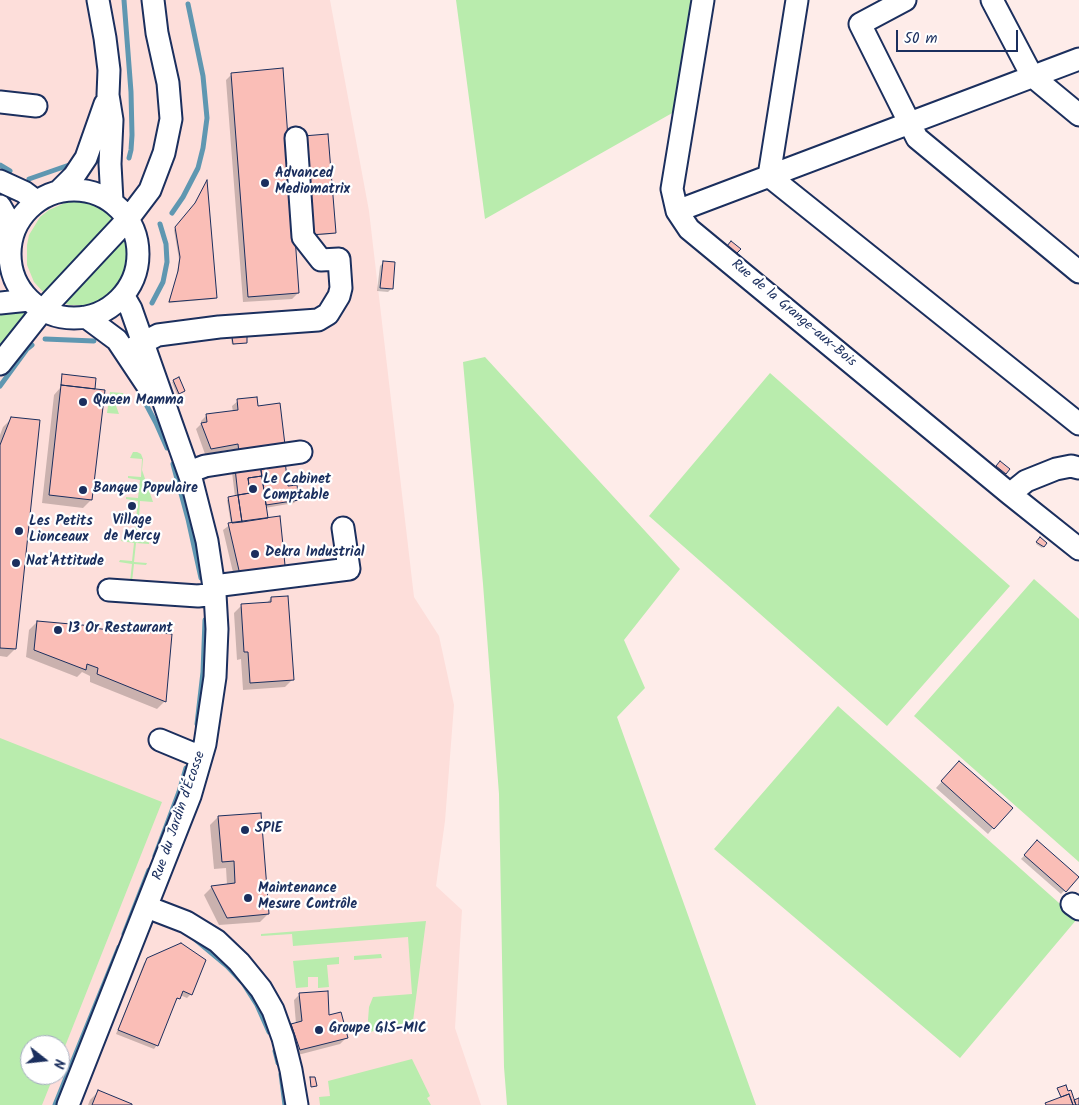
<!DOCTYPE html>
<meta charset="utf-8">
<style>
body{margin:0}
#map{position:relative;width:1079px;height:1105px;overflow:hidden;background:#feece9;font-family:Kalam,sans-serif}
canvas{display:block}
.north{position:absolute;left:20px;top:1035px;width:50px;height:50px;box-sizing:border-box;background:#fff;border:1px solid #a4acbf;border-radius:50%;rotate:106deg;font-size:14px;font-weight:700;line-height:20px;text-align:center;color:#1b2f5e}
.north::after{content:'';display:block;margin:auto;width:18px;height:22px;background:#1b2f5e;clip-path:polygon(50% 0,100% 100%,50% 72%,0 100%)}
.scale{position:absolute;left:896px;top:30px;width:122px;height:22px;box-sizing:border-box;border:2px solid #1b2f5e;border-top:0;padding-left:6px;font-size:15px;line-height:18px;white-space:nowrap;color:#1b2f5e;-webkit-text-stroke:4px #fff;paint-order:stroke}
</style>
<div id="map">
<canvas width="1079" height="1105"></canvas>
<div class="north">N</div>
<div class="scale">50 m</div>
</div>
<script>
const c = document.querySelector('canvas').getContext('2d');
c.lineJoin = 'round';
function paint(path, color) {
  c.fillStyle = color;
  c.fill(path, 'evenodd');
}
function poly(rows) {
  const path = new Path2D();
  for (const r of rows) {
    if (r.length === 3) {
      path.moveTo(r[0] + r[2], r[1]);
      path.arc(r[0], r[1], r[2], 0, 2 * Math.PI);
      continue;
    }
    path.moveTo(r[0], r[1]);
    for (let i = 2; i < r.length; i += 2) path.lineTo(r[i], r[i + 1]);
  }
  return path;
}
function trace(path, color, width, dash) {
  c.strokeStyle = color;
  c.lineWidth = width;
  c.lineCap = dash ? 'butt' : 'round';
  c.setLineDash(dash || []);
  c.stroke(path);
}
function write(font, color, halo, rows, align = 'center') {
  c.font = font + ' Kalam,sans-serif';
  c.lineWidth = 4.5;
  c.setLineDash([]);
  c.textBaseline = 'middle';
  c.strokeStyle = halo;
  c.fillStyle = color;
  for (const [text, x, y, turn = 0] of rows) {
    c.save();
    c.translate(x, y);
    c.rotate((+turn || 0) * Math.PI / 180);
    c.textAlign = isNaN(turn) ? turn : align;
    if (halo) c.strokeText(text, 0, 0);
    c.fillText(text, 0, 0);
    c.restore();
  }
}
const built = poly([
 [0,0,330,0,369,211,414,597,439,636,454,705,445,821,436,886,462,910,455,1028,481,1105,0,1105],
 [30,1045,60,1045,60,1075,30,1075]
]);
const green = poly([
 [456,0,691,0,674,112,485,219],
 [77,201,87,202,103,208,114,216,45,294,34,282,27,265,27,245,29,235,40,217,49,210,67,202],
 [126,234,130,247,129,264,125,275,118,287,109,295,98,302,85,305,70,305,62,303],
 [0,307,28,310,18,326,0,348],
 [485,357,680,569,624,640,645,688,617,717,756,1105,507,1105,504,1067,499,794,483,584,463,362],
 [770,373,1010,586,887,726,649,516],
 [110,392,123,393,127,400,122,403,120,400,115,403,119,414,107,413],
 [133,452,137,452,141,454,143,459,142,470,153,502,140,501,139,519,151,521,151,523,138,522,136,540,149,542,149,544,136,543,134,562,147,563,146,565,134,564,132,582,130,582,132,564,119,562,120,560,132,561,134,543,121,541,122,539,134,540,136,522,123,520,124,518,136,519,138,501,126,499,126,497,138,498,140,480,128,478,128,476,141,477,142,459,130,458],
 [1034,579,1079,619,1079,862,914,716],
 [838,706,1077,919,960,1058,714,849],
 [0,738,162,802,60,1059,60,1045,30,1045,30,1075,54,1075,42,1105,0,1105],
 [426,921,413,1021,370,1032,368,1020,369,1007,373,997,412,994,408,937,293,946,292,934,261,936,261,934],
 [381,954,382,958,354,960,354,956],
 [339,957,339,964,327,965,329,987,318,988,318,977,308,977,308,987,296,988,293,961],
 [412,1059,430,1096,427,1098,431,1105,320,1105,319,1097,330,1096,328,1081]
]);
const shadow = poly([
 [232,74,298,293,292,299,243,302,226,80],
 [302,139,335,233,333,234,309,236],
 [194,206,215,298,214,299,168,303,176,281,179,259,174,230],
 [384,262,391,289,388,292,377,291,380,266],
 [233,338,246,342,232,345,231,339],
 [63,376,91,500,83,508,42,503,54,395,60,388],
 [174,381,182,393,177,394,172,382],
 [238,401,257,407,278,405,234,458,233,449,205,454,196,429,201,424,201,421,207,415,233,412,232,406],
 [12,418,15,649,7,657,0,656,0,435,3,427],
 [1000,462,1008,469,1004,475,995,468],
 [235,469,287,487,298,499,294,503,265,508,236,585,223,530,231,524,227,500,235,497,232,472],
 [1040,539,1045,543,1042,548,1036,544],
 [271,598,293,679,285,687,243,690,241,659,237,660,234,613,242,605,266,604],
 [37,622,92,629,165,701,157,709,90,682,90,676,82,672,77,677,26,657,29,630],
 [954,768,993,828,988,834,936,788],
 [218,817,268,914,260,922,219,925,204,895,212,887,227,885,226,868,214,869,210,825],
 [1037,842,1077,877,1061,894,1021,859],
 [148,959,191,994,187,998,180,995,179,998,174,1001,157,1045,154,1049,116,1034,144,963],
 [300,994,328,1016,346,1038,340,1044,294,1056,285,1031,291,1025,296,1024,294,1000],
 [98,1092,131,1105,88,1105,90,1100]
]);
const stream = poly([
 [124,0,131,92,132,135,131,150,129,158],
 [0,165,10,171],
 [29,179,72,164],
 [172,213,183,197,198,168,203,148,207,118,203,76,188,4],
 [152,303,163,282,167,262,166,244,160,224],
 [45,339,94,341],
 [0,386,27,349,32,345],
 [140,393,156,423,167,448],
 [173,464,188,519,201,578],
 [197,724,203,672,205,620],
 [155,856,179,792,186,768],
 [124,934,149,870],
 [196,940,227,966,243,983,257,1005,269,1032],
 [275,1051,278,1063],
 [281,1074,285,1105],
 [55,1105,119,947]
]);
const building = poly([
 [283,68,299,293,248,297,231,73,283,68],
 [328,134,336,233,310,235,303,136,328,134],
 [207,180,217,298,169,302,178,271,180,257,175,227,195,203,207,180],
 [731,241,741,249,736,254,727,246,731,241],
 [383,261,395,262,393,289,380,288,383,261],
 [247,335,247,343,233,344,232,337,247,335],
 [62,374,96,378,95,389,61,385,62,374],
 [179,377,185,391,179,394,173,380,179,377],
 [61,385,105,390,92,500,49,495,61,385],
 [257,397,258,406,280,403,285,445,239,453,238,444,211,449,201,423,207,422,206,414,238,410,237,399,257,397],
 [11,417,40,420,16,649,0,648,0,445,11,417],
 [285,461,288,486,297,485,299,500,266,505,260,464,285,461],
 [1000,461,1010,469,1006,474,996,466,1000,461],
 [260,464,262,476,248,478,250,493,238,495,235,468,260,464],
 [262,476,268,518,242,522,238,495,250,493,248,478,262,476],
 [238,495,242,522,232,523,228,497,238,495],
 [280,516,286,575,241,579,228,523,280,516],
 [1040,537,1047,543,1044,547,1036,542,1040,537],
 [288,596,294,680,250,683,248,652,244,652,241,604,271,602,271,597,288,596],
 [37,621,93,626,93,628,110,630,111,628,172,634,166,702,97,674,98,668,87,664,86,670,34,650,37,621],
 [959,761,1013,808,994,829,941,781,959,761],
 [261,813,269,914,227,918,211,886,235,883,234,861,222,862,218,816,261,813],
 [1037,840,1079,877,1066,892,1024,855,1037,840],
 [181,943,206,960,192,995,183,991,180,999,177,998,158,1046,118,1030,147,958,181,943],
 [328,991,329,1015,341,1012,348,1038,300,1050,291,1024,302,1021,299,993,328,991],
 [310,1077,315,1077,317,1086,311,1087,310,1077],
 [1066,1085,1068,1091,1071,1090,1076,1105,1073,1105,1069,1094,1061,1097,1057,1088,1066,1085],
 [98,1090,132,1104,132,1105,92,1105,98,1090],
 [1069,1094,1073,1105,1046,1105,1045,1103,1069,1094],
 [1079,1098,1079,1105,1076,1105,1074,1100,1079,1098]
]);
const minor = poly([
 [98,0,105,38,109,70,108,95,112,120,110,164,112,201],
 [703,0,672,189,677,211,689,229,1010,494,1079,549],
 [797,0,769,176,1079,424],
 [905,0,860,24,917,138,1079,272],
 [992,0,1032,76,1079,115],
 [0,102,36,106],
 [0,181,24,192,36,201],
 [74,254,64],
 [60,190,74,176,86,158,105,104],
 [0,206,8,220,10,242],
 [677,211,1079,59],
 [0,303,29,300],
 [86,317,117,340,151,391],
 [125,352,158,335,219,327,318,320,328,314,339,296,341,288,339,259,321,260,303,237,296,138],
 [0,364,42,311,128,219,150,190,164,153,171,119,168,83,157,33,153,0],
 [189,472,205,466,237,461,301,452],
 [1010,494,1026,481,1056,469,1071,466,1079,468],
 [214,586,349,569,343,528],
 [109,590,198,596,215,594],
 [160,740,201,757],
 [1072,904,1079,909],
 [147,907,186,922,217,941,239,962,261,989,273,1010,283,1038,291,1070,297,1105],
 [68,1105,190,796,205,744,215,677,217,629,215,594,207,541,192,482,131,309,123,295]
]);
const markers = [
 [265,183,5,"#1b2f5e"],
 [83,402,5,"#1b2f5e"],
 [253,489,5,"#1b2f5e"],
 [83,490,5,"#1b2f5e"],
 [132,506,5,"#1b2f5e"],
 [19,531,5,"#1b2f5e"],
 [255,554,5,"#1b2f5e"],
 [16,563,5,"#1b2f5e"],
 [58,630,5,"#1b2f5e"],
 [245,830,5,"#1b2f5e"],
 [248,898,5,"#1b2f5e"],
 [319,1030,5,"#1b2f5e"]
];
const poiNames = [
 ["Advanced",275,175],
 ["Mediomatrix",275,191],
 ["Queen Mamma",93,402],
 ["Le Cabinet",263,481],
 ["Comptable",263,497],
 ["Banque Populaire",93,490],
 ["Village",132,522,"center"],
 ["de Mercy",132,538,"center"],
 ["Les Petits",29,523],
 ["Lionceaux",29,539],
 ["Dekra Industrial",265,554],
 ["Nat'Attitude",26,563],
 ["13 Or Restaurant",68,630],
 ["SPIE",255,830],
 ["Maintenance",258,890],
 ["Mesure Contrôle",258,906],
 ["Groupe GIS-MIC",329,1030]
];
const streetNames = [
 ["Rue de la Grange-aux-Bois",793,314,40],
 ["Rue du Jardin d'Écosse",180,816,-71]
];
paint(built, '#fddeda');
paint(green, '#b9ecad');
paint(shadow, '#0003');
trace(stream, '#5f97b1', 5);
paint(building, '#fabeb7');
trace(building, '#1b2f5e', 1);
trace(minor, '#1b2f5e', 25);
trace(minor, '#fff', 21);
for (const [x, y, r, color] of markers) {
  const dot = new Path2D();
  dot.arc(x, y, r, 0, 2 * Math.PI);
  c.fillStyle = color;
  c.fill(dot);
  trace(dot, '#fff', 2);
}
write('bold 14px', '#1b2f5e', '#fff', poiNames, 'left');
write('14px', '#1b2f5e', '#fff', streetNames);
</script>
